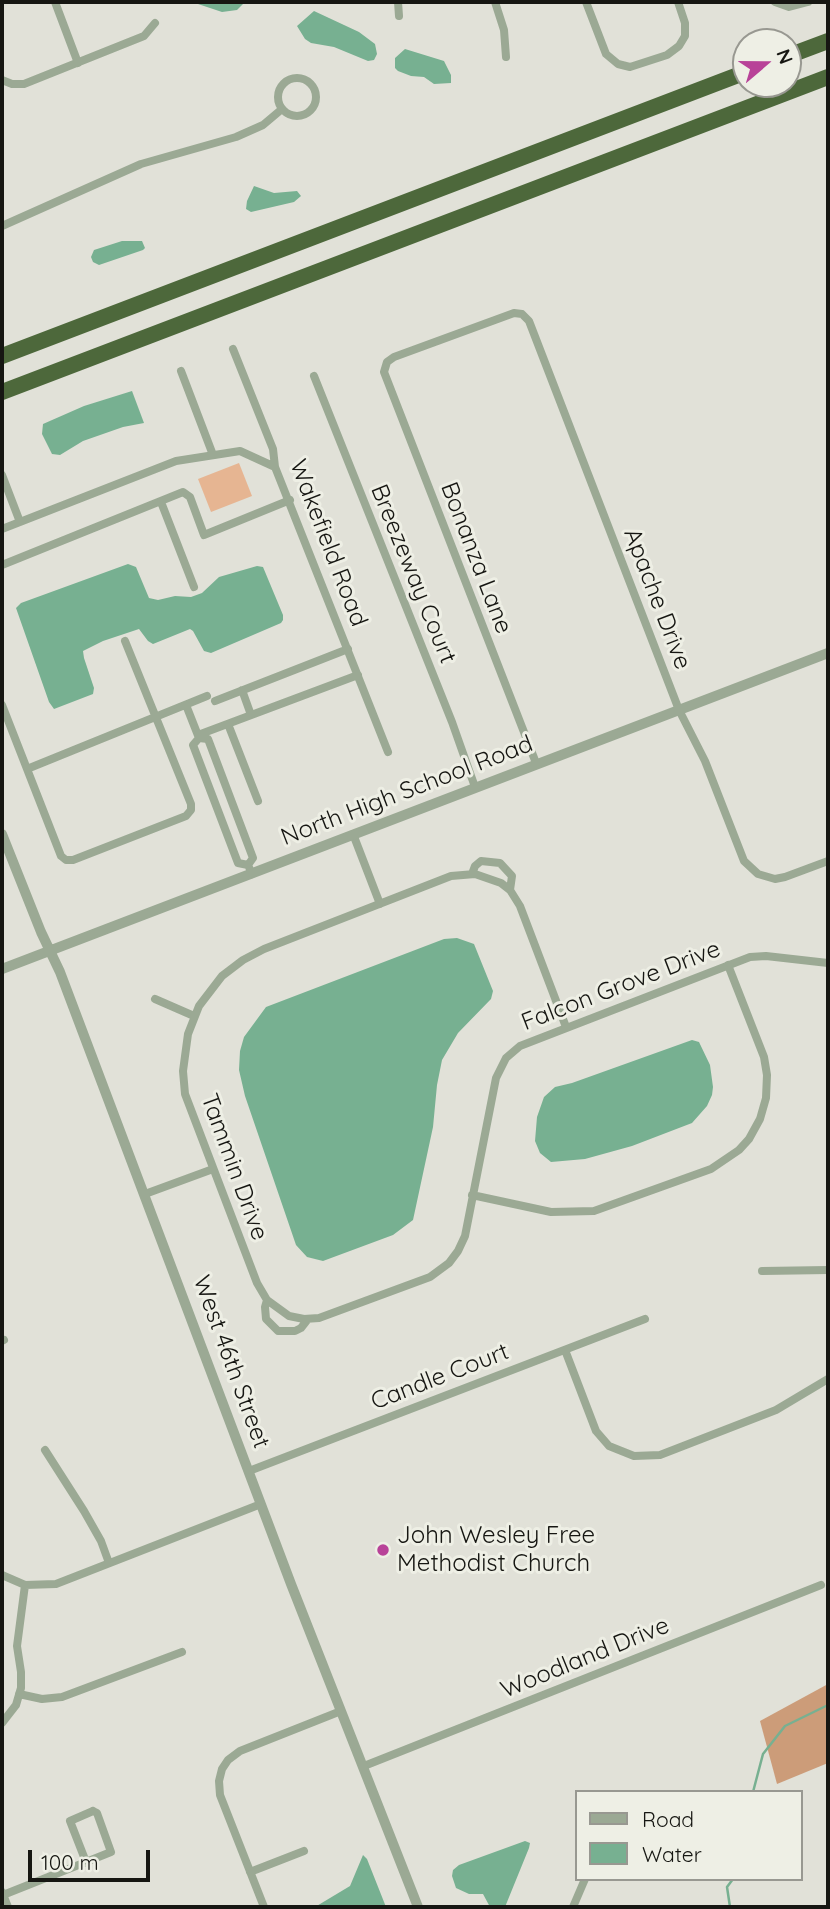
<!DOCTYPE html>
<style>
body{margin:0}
#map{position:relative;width:830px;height:1909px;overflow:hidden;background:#e1e1d8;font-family:Quicksand,sans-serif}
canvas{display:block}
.frame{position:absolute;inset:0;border:4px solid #161612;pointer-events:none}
.legend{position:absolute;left:575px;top:1790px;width:228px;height:91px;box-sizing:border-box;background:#eeefe5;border:2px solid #989891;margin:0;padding:9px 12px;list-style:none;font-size:21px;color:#161612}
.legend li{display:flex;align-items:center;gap:14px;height:35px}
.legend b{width:35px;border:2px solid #989891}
.north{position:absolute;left:732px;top:28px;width:70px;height:70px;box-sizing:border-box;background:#eeefe5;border:2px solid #989891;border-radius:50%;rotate:70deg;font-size:19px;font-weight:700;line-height:28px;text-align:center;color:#161612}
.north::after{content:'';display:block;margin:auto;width:24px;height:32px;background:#b84298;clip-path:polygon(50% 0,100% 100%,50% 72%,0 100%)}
.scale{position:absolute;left:28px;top:1850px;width:122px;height:32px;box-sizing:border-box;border:4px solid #161612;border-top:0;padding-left:9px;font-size:21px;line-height:24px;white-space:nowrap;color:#161612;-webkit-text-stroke:5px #eeefe5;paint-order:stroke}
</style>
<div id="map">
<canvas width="830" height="1909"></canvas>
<div class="frame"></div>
<ul class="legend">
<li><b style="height:9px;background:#9ba994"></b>Road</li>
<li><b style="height:19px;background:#77b091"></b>Water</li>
</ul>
<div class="north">N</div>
<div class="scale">100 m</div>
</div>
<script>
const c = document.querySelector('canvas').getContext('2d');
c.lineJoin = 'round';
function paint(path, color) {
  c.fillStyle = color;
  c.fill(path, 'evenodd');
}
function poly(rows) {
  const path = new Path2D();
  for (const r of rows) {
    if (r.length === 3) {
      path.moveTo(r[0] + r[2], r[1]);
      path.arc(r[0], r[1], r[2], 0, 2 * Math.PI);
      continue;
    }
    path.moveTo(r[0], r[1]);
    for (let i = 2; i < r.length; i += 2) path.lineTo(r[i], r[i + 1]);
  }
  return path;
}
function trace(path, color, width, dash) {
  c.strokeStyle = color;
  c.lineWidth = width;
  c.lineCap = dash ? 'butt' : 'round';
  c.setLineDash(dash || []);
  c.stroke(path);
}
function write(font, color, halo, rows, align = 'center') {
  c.font = font + ' Quicksand,sans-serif';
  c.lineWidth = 6;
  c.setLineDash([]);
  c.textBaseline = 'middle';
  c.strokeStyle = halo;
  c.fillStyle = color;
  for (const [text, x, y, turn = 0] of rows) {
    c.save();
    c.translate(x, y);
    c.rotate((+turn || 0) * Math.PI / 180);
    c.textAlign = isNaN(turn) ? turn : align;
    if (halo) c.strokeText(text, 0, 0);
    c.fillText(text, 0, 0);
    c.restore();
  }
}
const green = poly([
 [239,463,252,496,211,512,198,479]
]);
const forest = poly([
 [828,1684,828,1763,777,1784,760,1721]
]);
const water = poly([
 [192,2,245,2,237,10,222,12],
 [314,11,359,32,375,44,377,54,374,60,368,61,334,47,311,43,305,39,297,26],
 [405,49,444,61,451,75,451,83,434,84,424,77,411,76,398,71,395,68,395,58],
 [254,186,274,193,297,191,301,196,294,202,251,212,246,209,247,201],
 [122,241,142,241,145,248,143,250,99,265,93,262,91,257,94,250],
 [132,391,144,423,123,427,83,441,60,455,52,454,42,434,43,424,84,406],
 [128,564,136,567,149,598,158,600,175,596,191,597,202,593,219,577,257,566,263,567,283,615,283,620,281,623,211,653,204,651,193,631,190,629,153,644,148,641,139,629,103,641,83,651,84,658,94,688,93,694,54,709,49,702,16,608,21,603],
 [457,938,474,944,493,991,491,999,458,1033,442,1060,437,1085,433,1127,413,1220,393,1235,323,1261,307,1257,296,1245,245,1096,239,1070,240,1051,244,1037,266,1007,444,939],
 [692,1040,699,1042,710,1065,713,1087,712,1095,707,1106,692,1123,632,1146,585,1159,551,1162,540,1153,535,1141,537,1117,544,1097,555,1087,572,1083],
 [525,1841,530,1843,529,1848,505,1907,490,1907,483,1894,469,1894,456,1888,452,1876,453,1870,459,1865],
 [363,1855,367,1859,386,1907,315,1907,350,1886]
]);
const stream = poly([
 [753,1792,763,1754,785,1726,828,1705],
 [730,1907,727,1887,733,1879]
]);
const minor = poly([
 [55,2,78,63],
 [398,2,399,16],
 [495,2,504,30,506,57],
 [586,2,606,54,618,64,630,67,667,55,679,46,685,36,685,23,678,2],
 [775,2,789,7,808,2],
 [297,97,19],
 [2,80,12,84,24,84,144,36,155,23],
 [2,226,141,164,236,137,263,125,282,109],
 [233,349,273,449,275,467,388,752],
 [181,371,213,455],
 [314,376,452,722,475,787],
 [2,475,20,522],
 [161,502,194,587],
 [2,529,176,461,240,451,275,467],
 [2,565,183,492,190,497,204,535,290,500],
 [242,690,251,715],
 [215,701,348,649],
 [2,705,61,856,66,860,73,860,186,816,191,810,191,804,125,641],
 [186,705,199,738],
 [228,724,258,801],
 [198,735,358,675],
 [199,738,208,739,253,858,248,865,252,874],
 [199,738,193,745,238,863,248,865],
 [536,763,384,372,387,362,394,357,514,313,522,314,529,321,679,710,705,761,744,861,758,874,775,879,785,877,828,861],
 [27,769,207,696],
 [353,834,380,904],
 [472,874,475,866,481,861,500,863,512,876,510,890],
 [155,999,194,1016],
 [566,1027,520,906,510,890,501,883,475,874,451,876,264,949,243,960,222,976,199,1006,188,1034,183,1071,185,1094,257,1283,267,1300,289,1316,304,1319,319,1318,430,1277,449,1263,458,1251,465,1236,496,1078,506,1058,520,1046,750,957,766,956,828,963],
 [145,1194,213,1169],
 [472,1195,551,1212,594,1211,711,1169,739,1150,749,1139,760,1119,766,1098,767,1075,764,1057,728,965],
 [762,1271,828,1270],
 [267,1300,265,1307,266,1319,278,1331,295,1331,301,1328,308,1319],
 [2,1341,4,1340],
 [565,1350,596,1431,609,1446,634,1456,660,1455,776,1410,828,1379],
 [45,1450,84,1511,101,1541,109,1563],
 [249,1471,645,1319],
 [2,1575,25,1585,56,1584,261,1504],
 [19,1694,42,1699,62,1697,182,1652],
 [2,1723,16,1705,21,1688,21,1672,17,1646,25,1585],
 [364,1766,821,1585],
 [93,1811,97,1813,111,1852,86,1862,70,1821,93,1811],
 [250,1872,304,1851],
 [2,1892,8,1907],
 [3,1895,86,1862],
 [264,1907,220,1795,219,1781,222,1769,228,1760,240,1751,341,1711],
 [573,1907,585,1879]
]);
const tertiary = poly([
 [2,834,41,932,60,972,291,1584,418,1907],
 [2,969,828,653]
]);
const motorway = poly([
 [788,56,828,41],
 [2,356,746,72],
 [2,392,828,77]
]);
const markers = [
 [383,1550,7,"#b84298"]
];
const streetNames = [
 ["Wakefield Road",328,543,69],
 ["Bonanza Lane",476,558,69],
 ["Breezeway Court",413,574,68],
 ["Apache Drive",657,599,69],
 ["North High School Road",407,791,-21],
 ["Falcon Grove Drive",621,986,-21],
 ["Tammin Drive",234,1167,70],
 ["West 46th Street",231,1362,70],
 ["Candle Court",440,1377,-21],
 ["Woodland Drive",585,1658,-22]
];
const poiNames = [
 ["John Wesley Free",397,1536],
 ["Methodist Church",397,1564]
];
paint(green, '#e6b592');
paint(forest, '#cc9c79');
paint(water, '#77b091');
trace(stream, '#77b091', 2.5);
trace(minor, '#9ba994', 8);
trace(tertiary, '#9ba994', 10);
trace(motorway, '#4d683b', 16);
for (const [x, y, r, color] of markers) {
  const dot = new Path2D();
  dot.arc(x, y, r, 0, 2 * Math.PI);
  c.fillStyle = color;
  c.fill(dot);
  trace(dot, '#eeefe5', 2.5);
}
write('24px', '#161612', '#eeefe5', streetNames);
write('24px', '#161612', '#eeefe5', poiNames, 'left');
</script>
